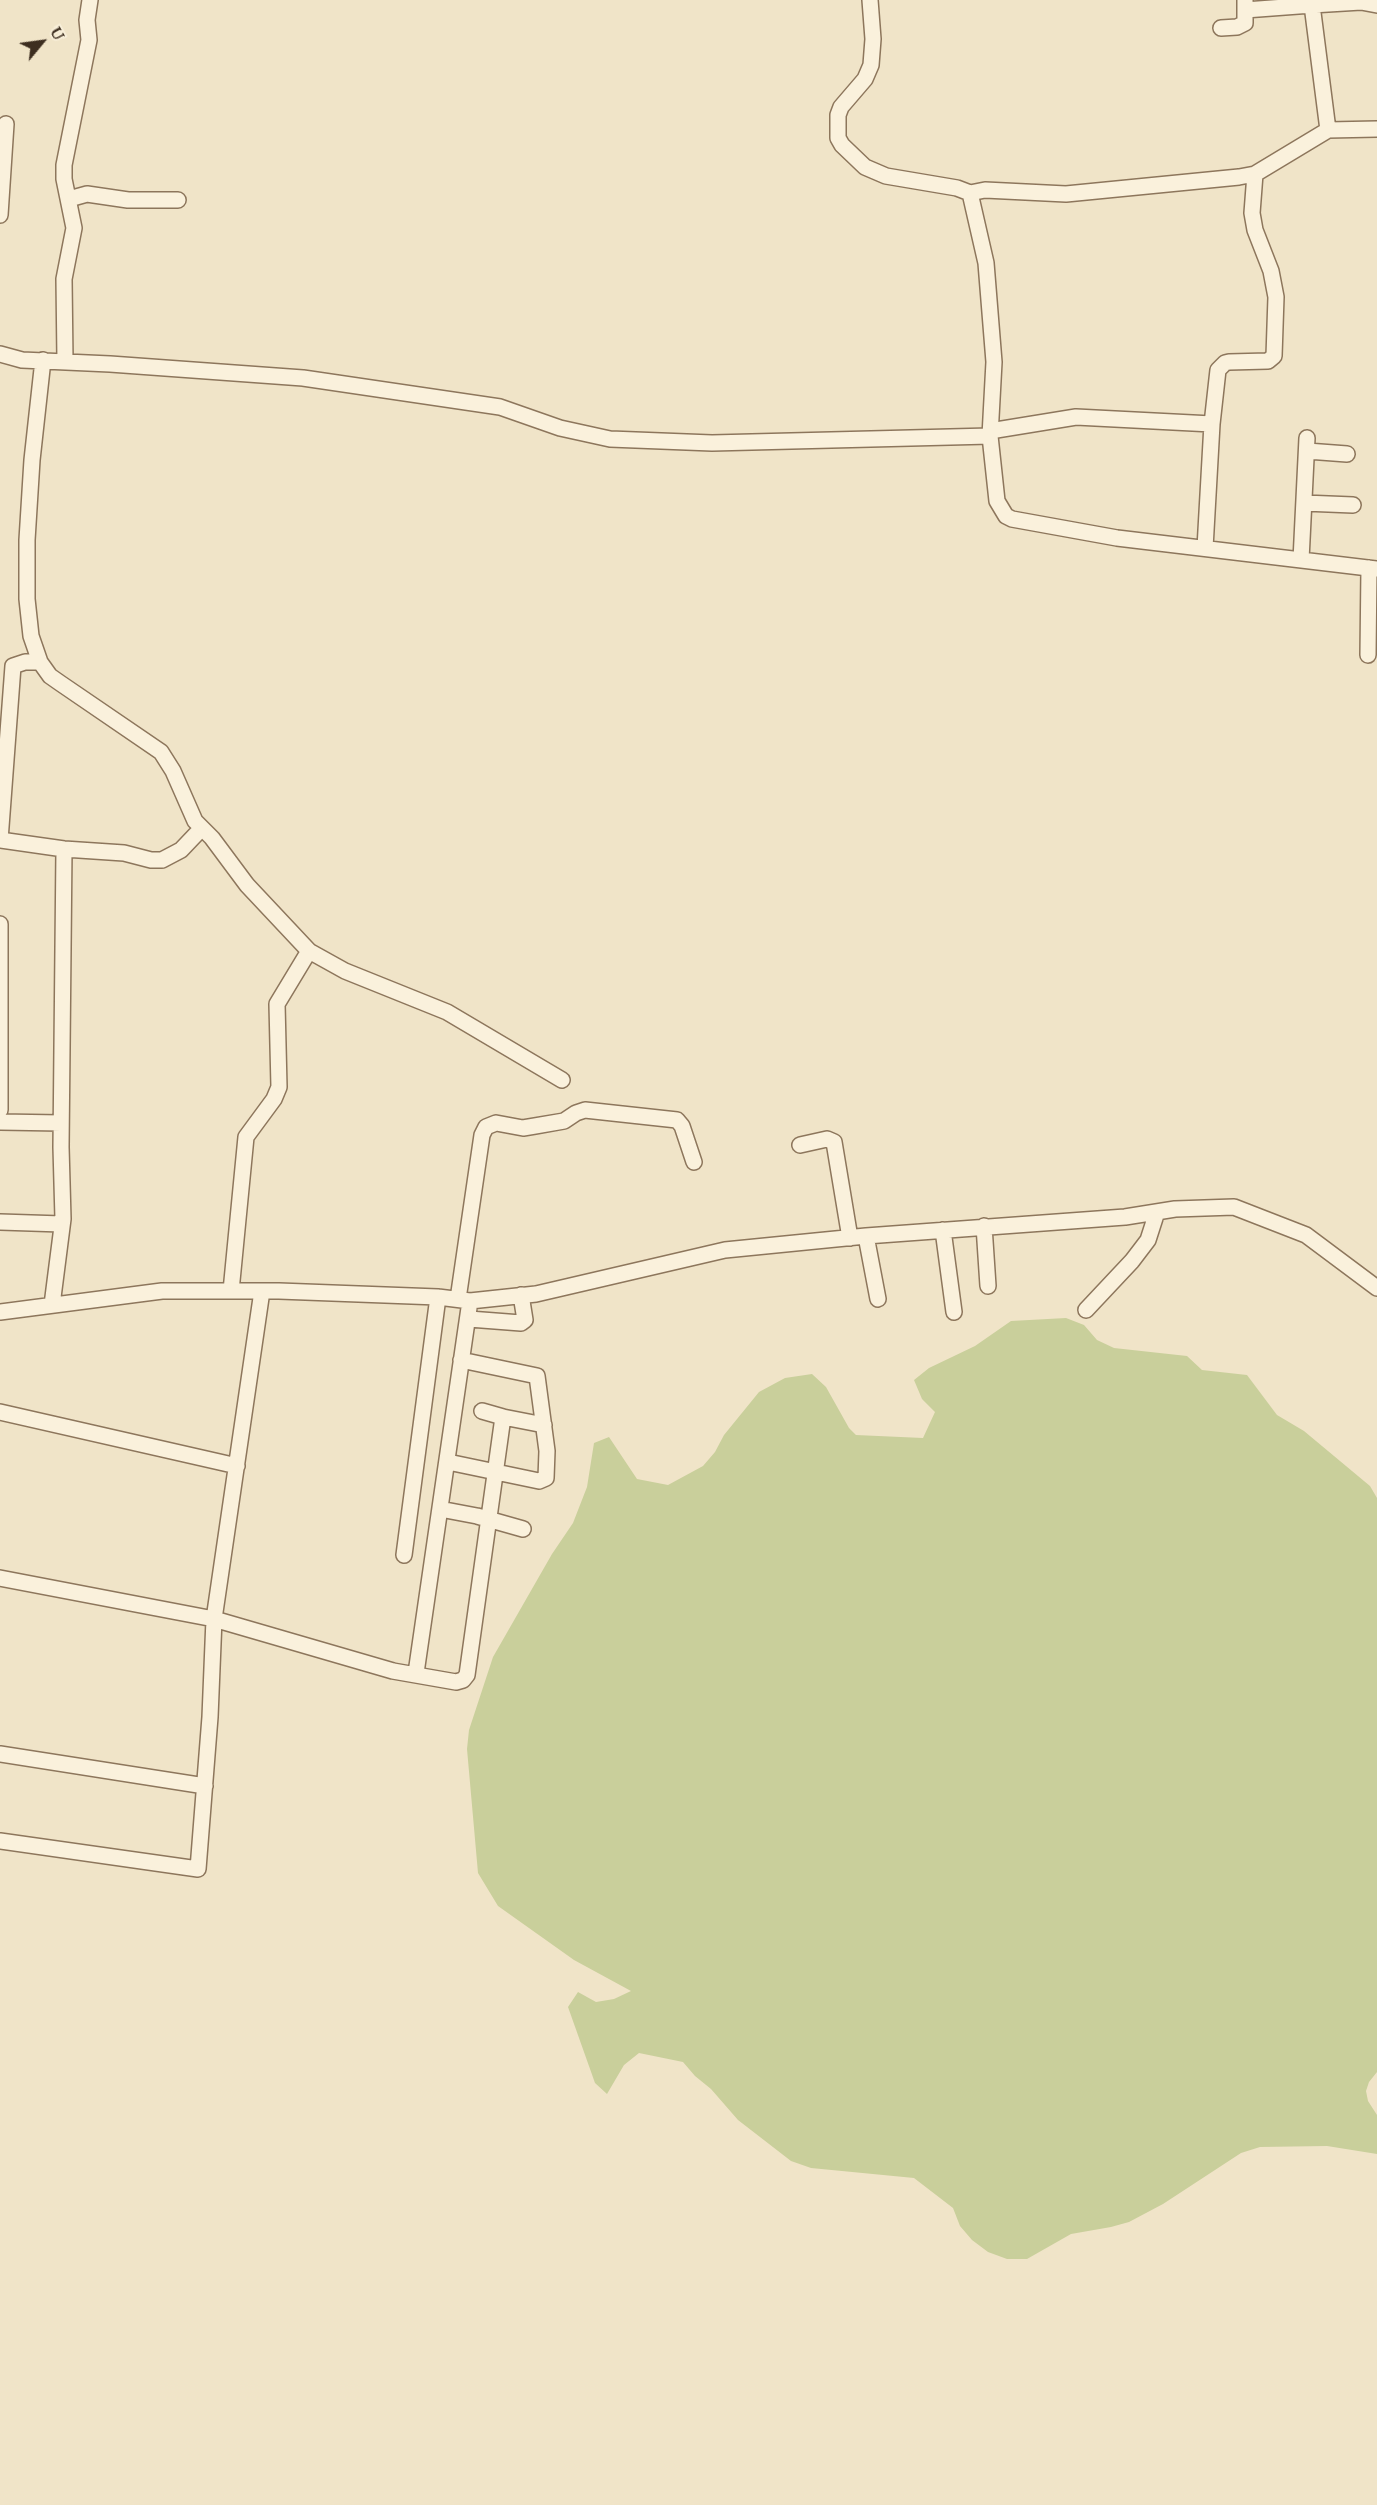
<!DOCTYPE html>
<style>
body{margin:0}
#map{position:relative;width:1377px;height:2505px;overflow:hidden;background:#f0e4c8;font-family:Lora,serif}
canvas{display:block}
.north{position:absolute;left:12px;top:12px;width:60px;height:60px;-webkit-text-stroke:4px #f7eed8;paint-order:stroke;rotate:61deg;font-size:16px;font-weight:700;line-height:24px;text-align:center;color:#3d2e20}
.north::after{content:'';display:block;margin:auto;width:21px;height:27px;background:#3d2e20;clip-path:polygon(50% 0,100% 100%,50% 72%,0 100%)}
</style>
<div id="map">
<canvas width="1377" height="2505"></canvas>
<div class="north">U</div>
</div>
<script>
const c = document.querySelector('canvas').getContext('2d');
c.lineJoin = 'round';
function paint(path, color) {
  c.fillStyle = color;
  c.fill(path, 'evenodd');
}
function poly(rows) {
  const path = new Path2D();
  for (const r of rows) {
    path.moveTo(r[0], r[1]);
    for (let i = 2; i < r.length; i += 2) path.lineTo(r[i], r[i + 1]);
  }
  return path;
}
function trace(path, color, width, dash) {
  c.strokeStyle = color;
  c.lineWidth = width;
  c.lineCap = dash ? 'butt' : 'round';
  c.setLineDash(dash || []);
  c.stroke(path);
}
const green = poly([
 [1066,1318,1084,1325,1097,1340,1114,1348,1187,1356,1202,1370,1247,1375,1277,1415,1304,1431,1370,1486,1377,1498,1377,2072,1369,2082,1366,2091,1368,2101,1377,2115,1377,2154,1327,2146,1260,2147,1241,2153,1163,2204,1129,2222,1111,2227,1071,2234,1027,2259,1007,2259,988,2252,972,2240,960,2226,953,2208,914,2178,811,2168,791,2161,738,2120,711,2089,695,2076,683,2062,639,2053,624,2065,607,2094,595,2083,568,2007,578,1992,596,2002,614,1999,631,1991,574,1960,498,1906,478,1873,467,1749,469,1730,493,1657,552,1554,573,1523,587,1487,594,1443,609,1437,637,1479,668,1485,703,1466,715,1452,724,1435,759,1392,785,1378,812,1374,826,1387,849,1428,856,1435,923,1438,935,1412,922,1399,914,1380,929,1368,975,1346,1011,1321]
]);
const minor = poly([
 [870,0,873,39,871,65,865,79,841,107,838,115,838,138,842,145,865,167,886,176,957,188,970,193,986,263,994,362,990,436],
 [1245,10,1312,5],
 [1221,28,1237,27,1245,23,1245,0],
 [1328,130,1312,5,1361,2,1377,5],
 [970,193,985,190,1066,194,1239,177,1255,174,1328,130,1377,129],
 [69,199,87,194,128,200,178,200],
 [0,215,6,124],
 [0,354,22,360,110,364,303,378,500,407,560,428,610,439,712,443,990,436,997,501,1006,516,1012,519,1117,538,1377,569],
 [65,361,64,279,74,228,64,179,64,165,89,40,87,20,90,0],
 [990,431,1076,417,1212,424],
 [1307,451,1347,454],
 [1304,503,1353,505],
 [1205,548,1212,424,1218,370,1225,363,1229,362,1268,361,1274,356,1276,297,1271,271,1255,230,1252,213,1255,174],
 [1301,560,1307,438],
 [1368,655,1369,568],
 [40,662,31,636,27,599,27,540,32,460,43,360],
 [0,840,13,666,25,662,40,662,50,676,60,683,161,752,173,771,195,821,212,838,247,885,309,951,345,971,447,1012,562,1080],
 [0,840,64,849,124,853,151,860,162,860,181,850,201,829],
 [0,924,0,1110],
 [0,1122,61,1123],
 [800,1145,827,1139,834,1142,850,1238],
 [0,1222,62,1224],
 [984,1226,988,1286],
 [943,1230,954,1312],
 [866,1236,878,1299],
 [231,1291,246,1137,274,1099,279,1087,277,1004,309,951],
 [262,1291,214,1619,393,1671,456,1682,463,1680,467,1675,503,1417,544,1425],
 [458,1299,482,1135,486,1127,496,1123,523,1128,535,1126,564,1121,576,1113,585,1110,677,1120,682,1126,694,1162],
 [52,1305,63,1219,61,1147,64,849],
 [1086,1310,1132,1261,1148,1240,1157,1212],
 [0,1312,162,1291,279,1291,438,1297,470,1301,536,1294,725,1250,866,1236,1125,1217,1175,1209,1234,1207,1306,1235,1377,1288],
 [469,1319,521,1323,525,1320,521,1295],
 [482,1411,503,1417],
 [0,1412,237,1466],
 [448,1462,539,1481,546,1478,547,1451,537,1376,461,1360],
 [440,1509,477,1516,523,1529],
 [404,1555,438,1297],
 [0,1578,214,1619,210,1717,198,1869,0,1841],
 [416,1673,470,1301],
 [0,1754,205,1786]
]);
paint(green, '#c9cf9b');
trace(minor, '#8d765c', 18);
trace(minor, '#faf1dc', 15);
</script>
